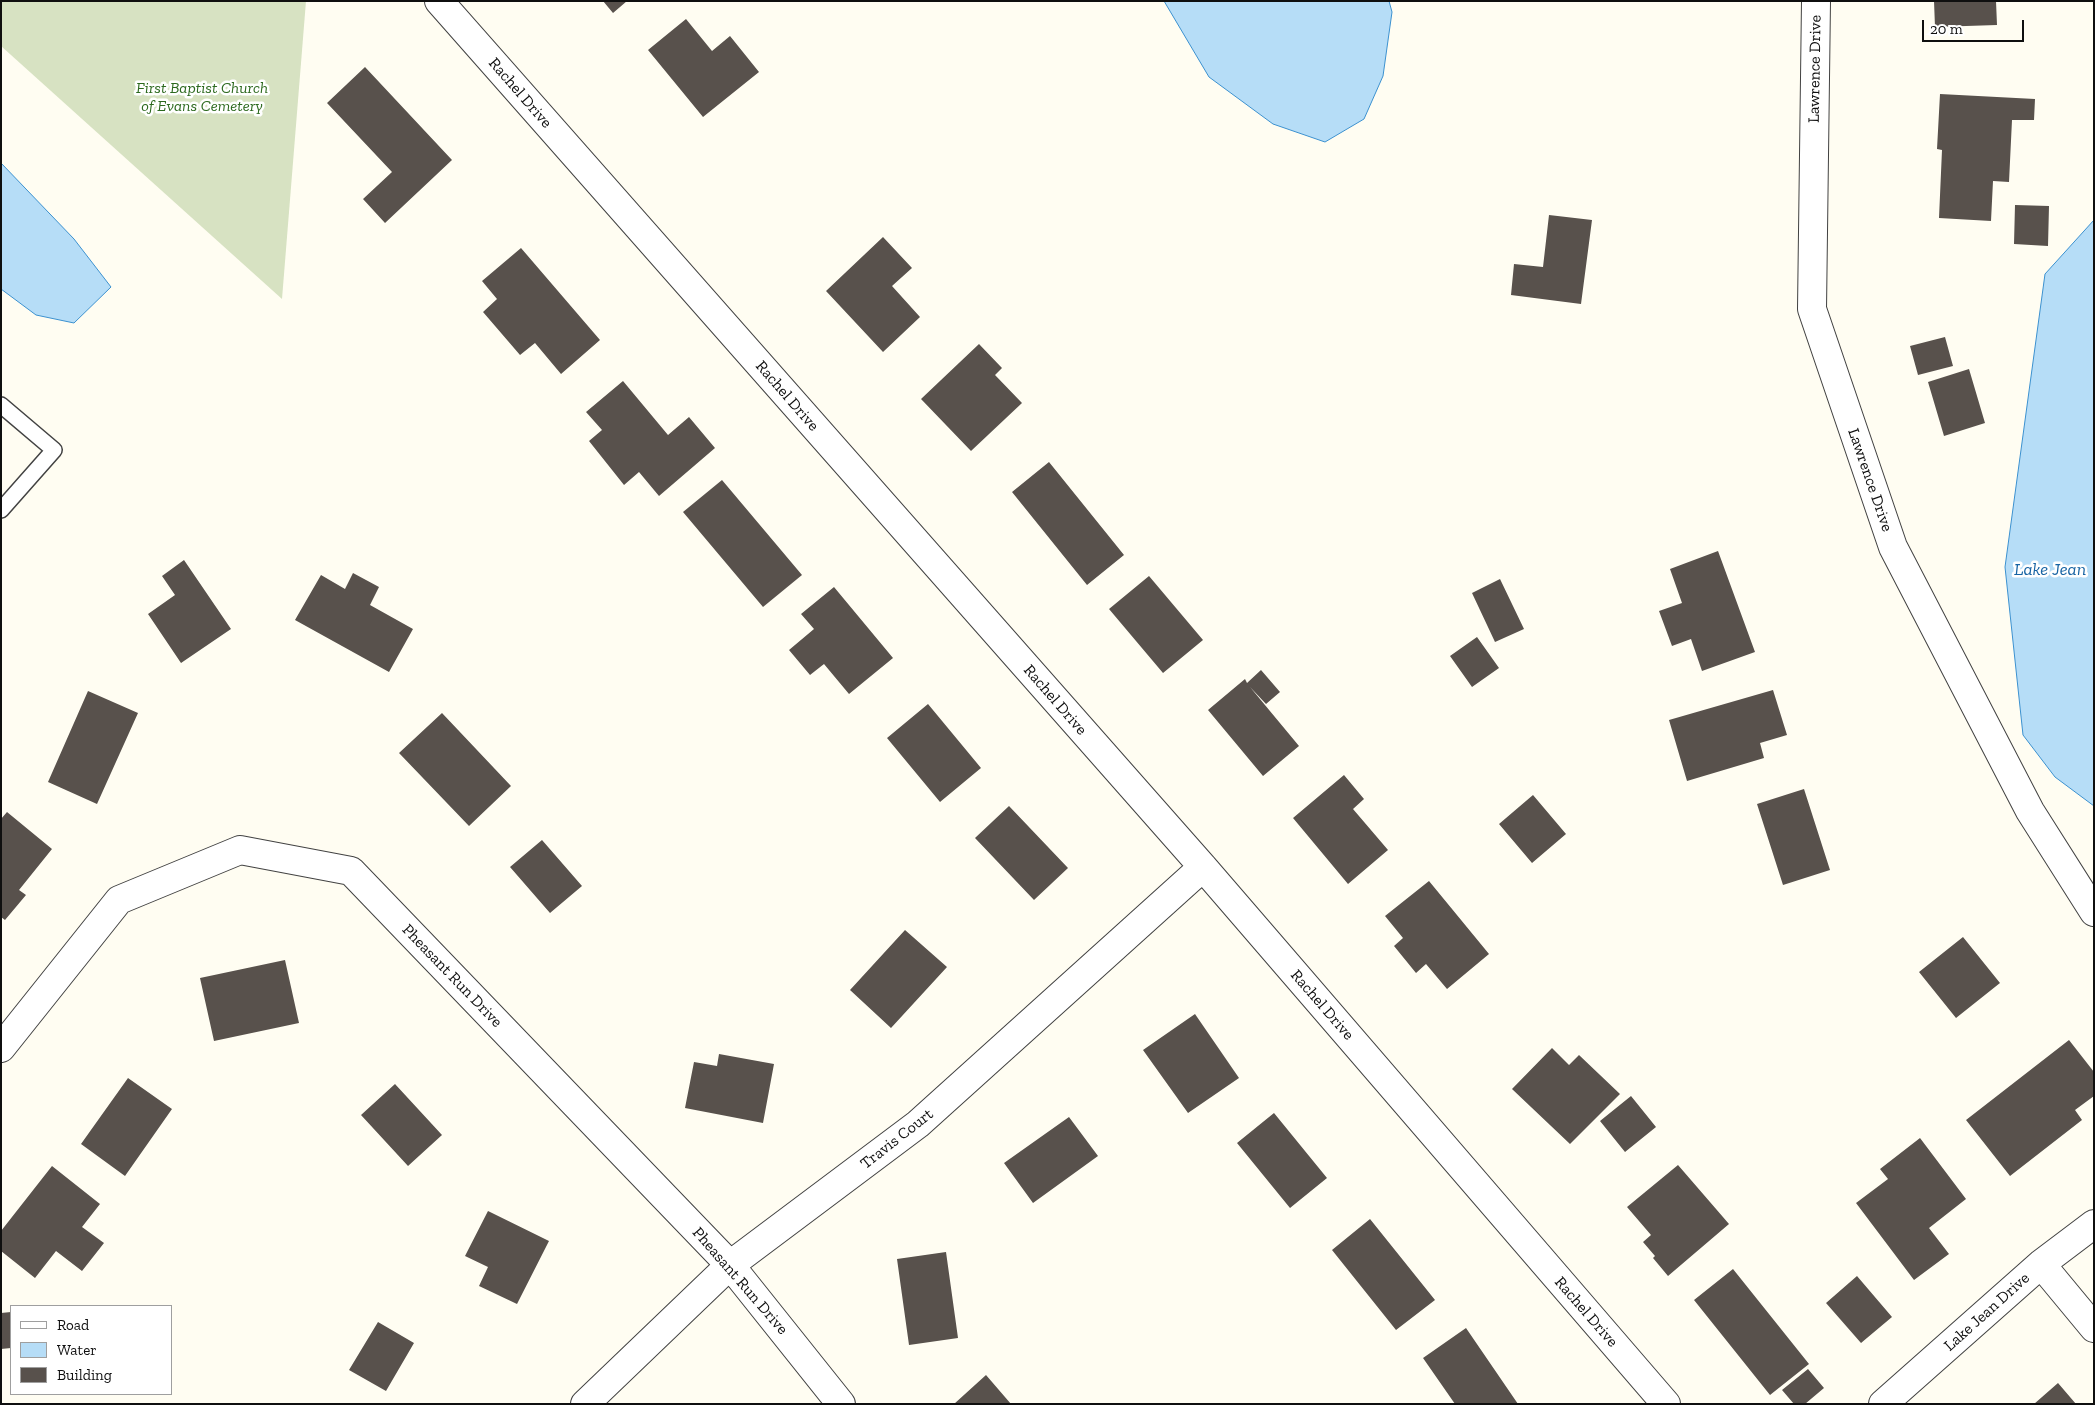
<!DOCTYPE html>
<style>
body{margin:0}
#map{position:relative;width:2095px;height:1405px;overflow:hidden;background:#fffdf2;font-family:"Zilla Slab",serif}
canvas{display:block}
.frame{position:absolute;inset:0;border:2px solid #0f0f0f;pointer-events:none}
.legend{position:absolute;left:10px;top:1305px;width:162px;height:90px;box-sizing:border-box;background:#fff;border:1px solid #9f9f9f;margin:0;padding:6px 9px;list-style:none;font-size:15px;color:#0f0f0f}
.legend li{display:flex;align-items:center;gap:10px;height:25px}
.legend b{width:25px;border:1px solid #9f9f9f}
.scale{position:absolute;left:1922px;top:20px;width:102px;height:22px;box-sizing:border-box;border:2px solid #0f0f0f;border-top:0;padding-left:6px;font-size:15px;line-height:18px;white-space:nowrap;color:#0f0f0f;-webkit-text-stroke:4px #fff;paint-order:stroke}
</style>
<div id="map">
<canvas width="2095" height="1405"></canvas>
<div class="frame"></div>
<ul class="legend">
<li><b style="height:6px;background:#fff"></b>Road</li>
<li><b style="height:14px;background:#b6ddf7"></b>Water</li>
<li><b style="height:14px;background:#58514c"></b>Building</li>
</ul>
<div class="scale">20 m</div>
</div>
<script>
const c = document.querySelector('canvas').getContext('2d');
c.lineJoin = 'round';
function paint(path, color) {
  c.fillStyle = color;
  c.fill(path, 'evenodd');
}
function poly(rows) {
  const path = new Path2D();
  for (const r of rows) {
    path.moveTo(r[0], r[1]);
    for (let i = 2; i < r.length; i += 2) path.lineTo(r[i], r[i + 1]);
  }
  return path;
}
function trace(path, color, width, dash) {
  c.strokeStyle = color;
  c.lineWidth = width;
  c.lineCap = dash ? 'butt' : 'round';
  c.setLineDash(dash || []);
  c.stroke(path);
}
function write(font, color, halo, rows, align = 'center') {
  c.font = font + ' "Zilla Slab",serif';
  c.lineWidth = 5;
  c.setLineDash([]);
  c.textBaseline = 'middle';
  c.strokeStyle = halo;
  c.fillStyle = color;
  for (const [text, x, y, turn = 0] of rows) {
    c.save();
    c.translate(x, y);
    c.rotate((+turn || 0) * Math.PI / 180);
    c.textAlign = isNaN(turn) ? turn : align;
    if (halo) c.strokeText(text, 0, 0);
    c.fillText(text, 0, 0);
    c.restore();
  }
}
const cemetery = poly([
 [1,1,306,1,282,299,1,46]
]);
const water = poly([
 [1164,1,1389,1,1392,12,1383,76,1364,119,1325,142,1273,124,1209,77,1164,1],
 [1,163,74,239,111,287,74,323,36,315,1,289,1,163],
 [2094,220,2094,806,2055,777,2023,735,2005,567,2045,274,2094,220]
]);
const building = poly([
 [603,1,627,1,613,13],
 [1934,1,1996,1,1997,25,1935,27],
 [686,19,712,51,730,36,759,72,703,117,648,50],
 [365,67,452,160,385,223,363,199,392,172,327,103],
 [1940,94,2035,99,2034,120,2012,120,2009,182,1993,181,1991,221,1939,218,1942,150,1937,149],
 [2015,205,2049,206,2048,246,2014,244],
 [1549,215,1592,220,1581,304,1511,295,1514,264,1543,267],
 [883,237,912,268,892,286,920,317,883,352,826,291],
 [521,248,600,340,561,374,535,343,520,355,483,312,497,299,482,281],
 [1945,337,1953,366,1918,375,1910,346],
 [979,344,1002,368,995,375,1022,403,971,451,921,399],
 [1969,369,1985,423,1944,436,1928,382],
 [623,381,668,435,689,417,715,448,659,496,639,472,624,485,589,441,602,430,586,412],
 [1049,462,1124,555,1087,585,1012,492],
 [722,480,802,575,763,607,683,512],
 [1718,551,1755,652,1702,671,1691,639,1672,646,1659,611,1682,603,1670,569],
 [184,560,231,629,181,663,148,614,175,595,162,576],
 [353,573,379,587,370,605,413,629,389,672,295,620,321,575,345,589],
 [1149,576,1203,640,1163,673,1109,609],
 [1500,579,1524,629,1495,642,1472,593],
 [834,587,893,658,849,694,824,664,810,675,789,650,814,629,801,614],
 [1477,637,1499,668,1472,687,1450,656],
 [1261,670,1280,692,1266,704,1250,687,1299,746,1263,776,1208,710,1245,679,1247,683],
 [1773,690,1787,735,1760,743,1764,758,1687,781,1669,720],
 [88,691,138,713,97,804,48,782],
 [928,704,981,768,940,802,887,738],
 [442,713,511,786,469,826,399,753],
 [1344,775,1364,799,1353,809,1388,850,1348,884,1293,818],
 [1804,789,1830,870,1783,885,1757,804],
 [1533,795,1566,834,1532,863,1499,824],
 [1009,806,1068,868,1034,900,975,838],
 [7,812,52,849,19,890,26,895,5,920,1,917,1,819],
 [542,840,582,886,550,913,510,867],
 [1429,881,1489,954,1447,989,1426,964,1416,973,1394,946,1403,938,1385,916],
 [905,930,947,967,891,1028,850,990],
 [1963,937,2000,983,1956,1018,1919,972],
 [285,960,299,1023,214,1041,200,978],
 [1195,1014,1239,1078,1188,1113,1143,1050],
 [2069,1040,2094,1072,2094,1096,2075,1110,2082,1120,2010,1176,1966,1120],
 [1552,1048,1569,1065,1579,1055,1620,1094,1570,1144,1512,1089],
 [719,1054,774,1064,763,1123,685,1108,694,1062,717,1066],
 [128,1078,172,1109,125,1176,81,1144],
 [395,1084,442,1135,408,1166,361,1115],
 [1631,1096,1656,1127,1625,1152,1600,1121],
 [1274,1113,1327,1178,1290,1208,1237,1143],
 [1069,1117,1098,1156,1033,1203,1004,1163],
 [1920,1138,1966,1199,1929,1228,1949,1254,1914,1280,1856,1203,1888,1179,1880,1169],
 [1678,1165,1729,1224,1668,1276,1653,1258,1655,1256,1643,1242,1651,1235,1627,1207],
 [52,1166,100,1204,82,1227,104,1243,82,1271,56,1251,35,1278,1,1251,1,1231],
 [488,1211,549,1241,517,1304,479,1286,488,1267,465,1256],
 [1370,1219,1435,1300,1396,1330,1332,1250],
 [946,1252,958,1338,909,1345,897,1259],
 [1733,1269,1809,1364,1770,1395,1694,1300],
 [1857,1276,1892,1317,1861,1343,1826,1303],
 [11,1312,11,1348,1,1349,1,1313],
 [378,1322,414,1343,386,1391,349,1370],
 [1466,1328,1518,1404,1455,1404,1423,1358],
 [1808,1369,1824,1388,1805,1404,1794,1404,1782,1390],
 [986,1375,1011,1404,954,1404],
 [2058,1383,2076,1404,2034,1404]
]);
const lane = poly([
 [1,405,54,450,1,510]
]);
const street = poly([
 [439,1,1203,867,1666,1404],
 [1816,1,1812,309,1893,547,2030,811,2094,912],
 [1,1048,119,900,240,850,351,871,730,1265,841,1404],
 [2041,1264,2094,1328],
 [585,1404,730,1265,918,1124,1203,867],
 [1883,1404,2041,1264,2094,1224]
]);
const streetNames = [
 ["Lawrence Drive",1815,69,-89],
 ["Rachel Drive",520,93,49],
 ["Rachel Drive",787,396,49],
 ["Lawrence Drive",1870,480,71],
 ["Rachel Drive",1055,700,49],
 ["Pheasant Run Drive",452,976,46],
 ["Rachel Drive",1322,1005,49],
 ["Travis Court",897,1139,-38],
 ["Pheasant Run Drive",740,1281,49],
 ["Rachel Drive",1586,1312,49],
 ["Lake Jean Drive",1987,1312,-42]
];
const parkNames = [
 ["First Baptist Church",202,88],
 ["of Evans Cemetery",202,106]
];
const waterNames = [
 ["Lake Jean",2050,570]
];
paint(cemetery, '#d7e2c2');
paint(water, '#b6ddf7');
trace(water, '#3c91cf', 1);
paint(building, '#58514c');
trace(lane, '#424242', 18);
trace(street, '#424242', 30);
trace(lane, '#fff', 15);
trace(street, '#fff', 28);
write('16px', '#0f0f0f', '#fff', streetNames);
write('italic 16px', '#2c691e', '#fff', parkNames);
write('italic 18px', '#1663a3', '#fff', waterNames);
</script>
